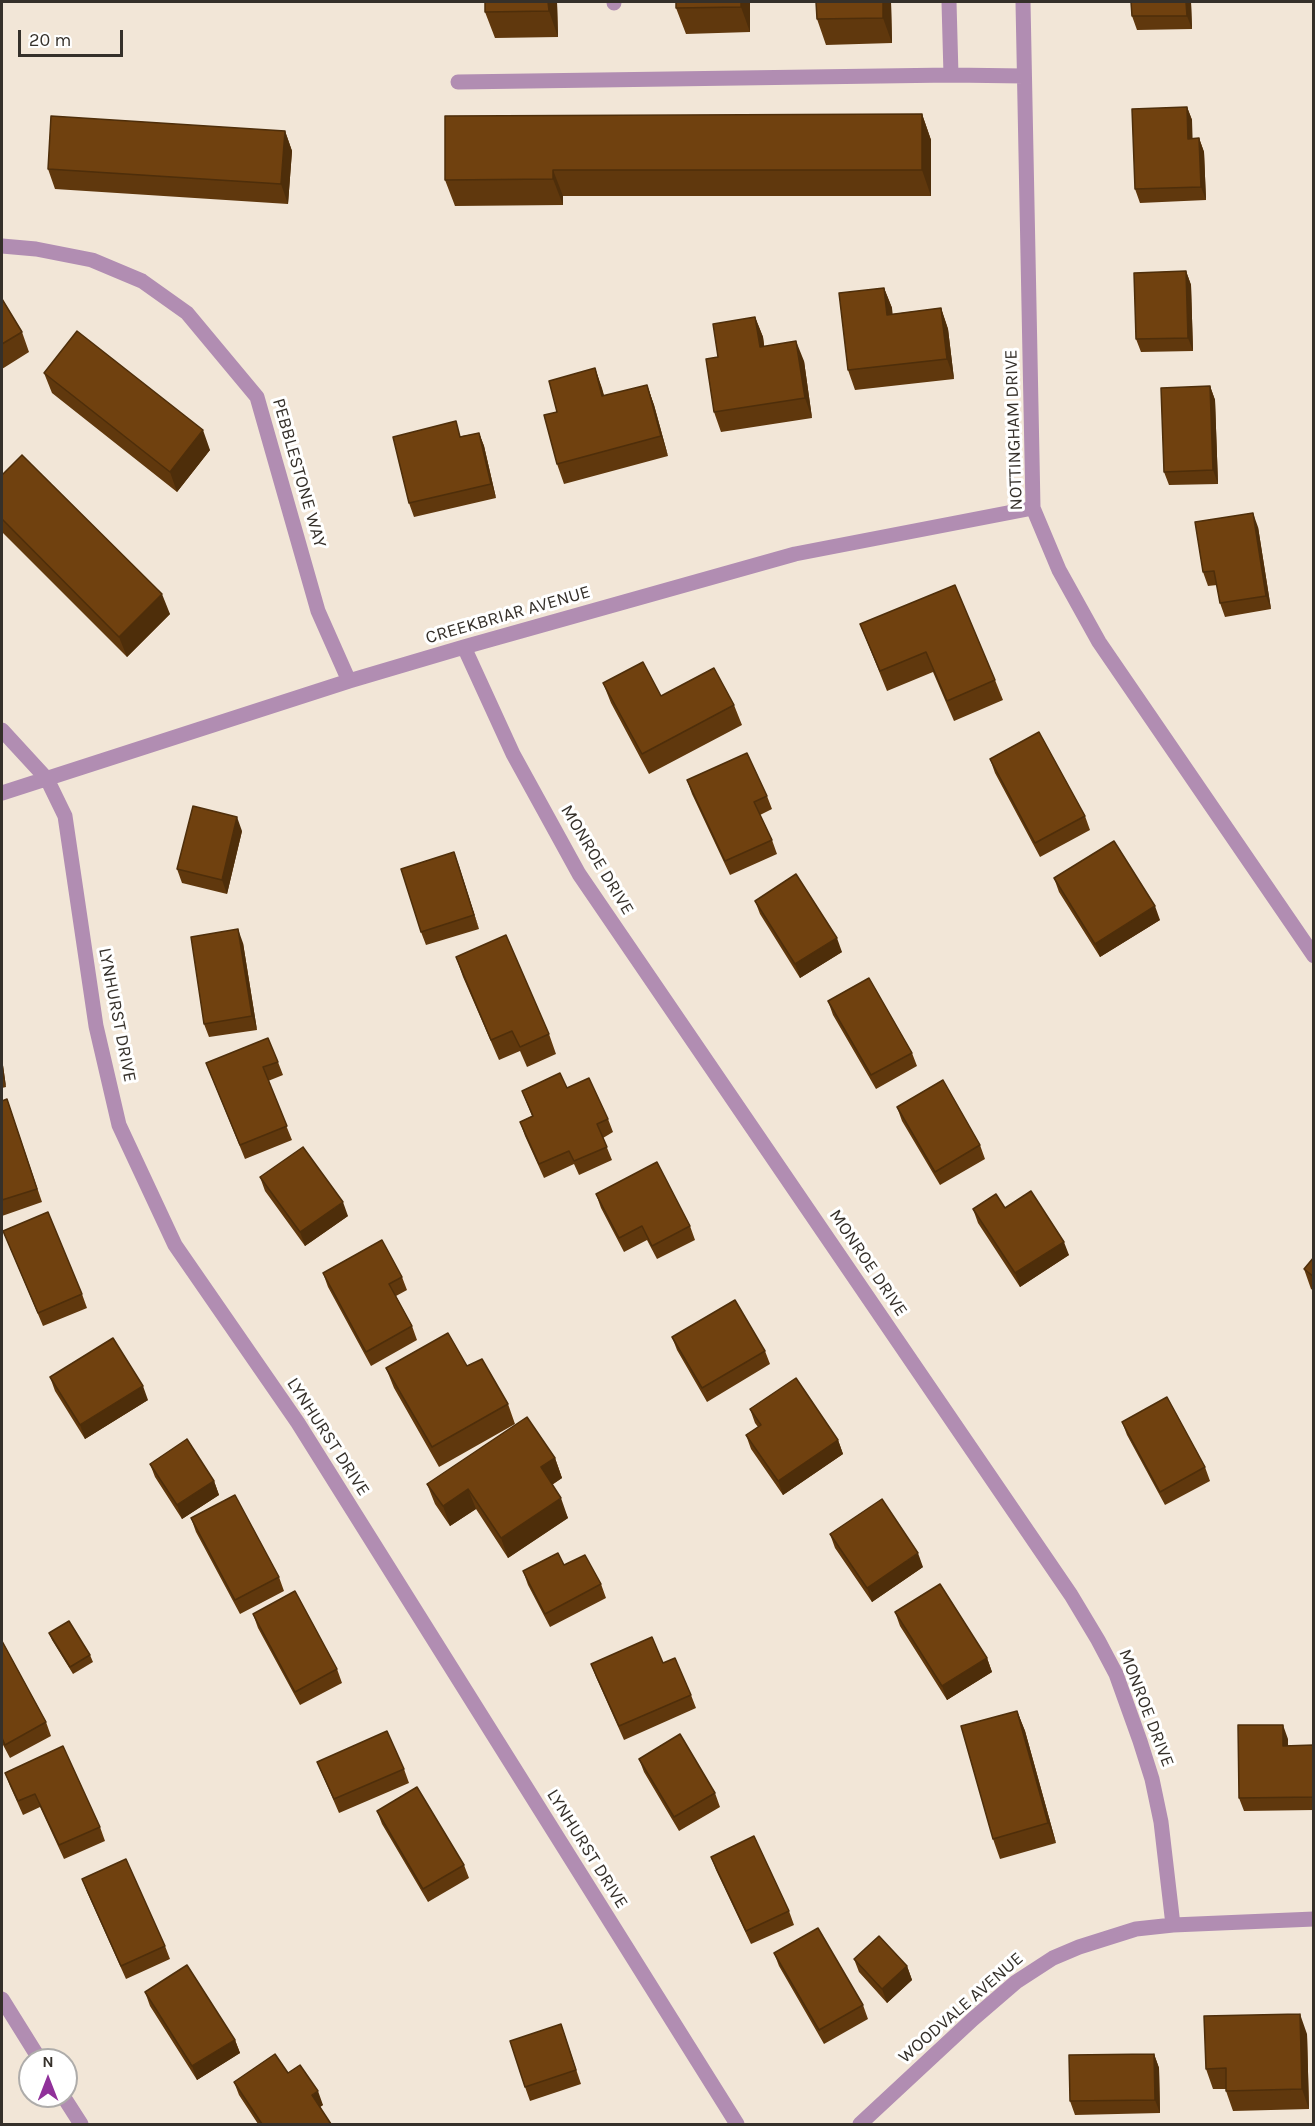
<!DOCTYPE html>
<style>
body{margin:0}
#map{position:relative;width:1315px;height:2126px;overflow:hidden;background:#f2e6d7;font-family:Karla,sans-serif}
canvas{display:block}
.frame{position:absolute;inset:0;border:3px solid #35302a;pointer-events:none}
.north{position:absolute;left:18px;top:2048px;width:60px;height:60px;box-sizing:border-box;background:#fff;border:2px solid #aeacaa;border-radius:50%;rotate:0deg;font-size:16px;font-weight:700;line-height:24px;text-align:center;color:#35302a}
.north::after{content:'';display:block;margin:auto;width:21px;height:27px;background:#90319a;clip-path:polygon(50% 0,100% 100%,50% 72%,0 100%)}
.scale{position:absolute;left:18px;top:30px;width:105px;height:27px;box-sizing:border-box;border:3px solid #35302a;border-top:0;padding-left:8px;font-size:18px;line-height:21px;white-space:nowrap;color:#35302a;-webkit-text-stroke:4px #fff;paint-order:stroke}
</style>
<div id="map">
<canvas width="1315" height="2126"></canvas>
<div class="frame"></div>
<div class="north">N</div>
<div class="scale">20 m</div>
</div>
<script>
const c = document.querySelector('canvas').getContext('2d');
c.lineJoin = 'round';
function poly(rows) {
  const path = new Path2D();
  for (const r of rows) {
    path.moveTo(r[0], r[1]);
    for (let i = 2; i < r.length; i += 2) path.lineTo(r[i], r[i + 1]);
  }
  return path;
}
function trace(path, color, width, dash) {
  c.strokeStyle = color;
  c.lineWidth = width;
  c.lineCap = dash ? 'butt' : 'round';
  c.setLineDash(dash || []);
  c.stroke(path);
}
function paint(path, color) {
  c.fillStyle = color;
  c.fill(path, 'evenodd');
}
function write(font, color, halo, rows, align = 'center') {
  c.font = font + ' Karla,sans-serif';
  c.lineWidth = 6;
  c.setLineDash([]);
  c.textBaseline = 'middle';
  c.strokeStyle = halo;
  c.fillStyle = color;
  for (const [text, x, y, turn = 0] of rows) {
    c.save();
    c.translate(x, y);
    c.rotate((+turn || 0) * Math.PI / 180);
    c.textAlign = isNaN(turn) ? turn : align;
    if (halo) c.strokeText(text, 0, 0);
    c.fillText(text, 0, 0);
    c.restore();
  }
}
const minor = poly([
 [614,2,614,3],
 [949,2,951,75],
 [1023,2,1033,508,1059,570,1099,642,1314,956],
 [458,82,951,75,1024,76],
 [2,246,36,249,92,260,142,281,187,313,257,397,318,611,349,681],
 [464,647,513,754,579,874,1071,1595,1098,1640,1116,1674,1140,1741,1152,1779,1161,1822,1173,1925],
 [2,730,47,779,65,816,96,1026,119,1125,175,1245,298,1423,737,2124],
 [2,793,349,681,464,647,795,554,1033,508],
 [2,1999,40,2060],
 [63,2096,81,2124],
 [860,2124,973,2019,1016,1982,1053,1958,1079,1947,1136,1929,1173,1925,1314,1919]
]);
const wall = poly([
 [485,2,557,2,558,37,495,38,485,12],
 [676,2,750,2,750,32,686,34,676,8],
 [891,2,892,43,826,45,817,19],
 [1131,2,1191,2,1192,29,1137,30,1132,16],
 [1187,107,1192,120,1192,139,1199,138,1204,152,1206,200,1140,203,1135,189],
 [922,114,931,140,931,196,563,196,563,205,455,206,445,180],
 [285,131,292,151,288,204,55,189,48,169],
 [1186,271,1191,285,1193,351,1141,352,1136,339],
 [884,288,892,308,892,314,941,308,948,329,954,379,855,390,848,370],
 [2,299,22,332,29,352,2,369],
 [755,317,763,337,764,346,804,361,812,418,721,432,714,412,718,357],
 [595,368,604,396,647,385,654,405,668,456,564,484,557,464,557,412],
 [44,373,210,450,177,492,52,393],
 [1210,386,1215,400,1218,484,1169,485,1164,472],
 [479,433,484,446,496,498,414,517,409,503,462,436],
 [2,475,170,614,127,657,2,532],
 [1258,527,1271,609,1225,617,1220,603,1217,585,1208,586,1203,572],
 [860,624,995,680,1003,700,954,721,933,672,887,691],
 [603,683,661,696,734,705,742,725,649,774,611,703],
 [990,759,1085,816,1090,830,1040,857,995,773],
 [687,780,767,796,772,809,760,815,772,840,777,854,730,875,692,794],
 [242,831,227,894,182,883,177,869],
 [454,852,479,929,426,945,421,932],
 [1054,878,1160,920,1100,957,1059,892],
 [755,901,842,952,800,978,760,914],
 [243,943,257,1030,209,1037,204,1024],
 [456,957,549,1034,556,1054,527,1067,520,1051,499,1060,463,977],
 [828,1001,912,1053,917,1066,876,1089,833,1015],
 [2,1058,6,1087,2,1088],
 [278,1062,283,1075,268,1081,292,1140,245,1159,206,1063],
 [567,1088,608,1119,613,1132,603,1138,612,1160,579,1175,574,1164,544,1178,525,1136,520,1122,532,1116,522,1091],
 [7,1099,42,1202,2,1216,2,1101],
 [897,1107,980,1145,985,1159,940,1185,902,1121],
 [260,1177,348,1216,305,1246,265,1191],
 [596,1194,690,1226,695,1240,657,1259,647,1240,624,1252,601,1208],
 [1005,1208,1069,1255,1020,1287,978,1223,973,1209],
 [3,1231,82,1294,87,1308,43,1326],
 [1314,1257,1314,1291,1311,1289,1304,1269],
 [323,1273,402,1277,407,1290,396,1296,412,1326,417,1340,371,1366,328,1287],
 [672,1337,765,1351,770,1364,707,1402,677,1350],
 [467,1366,508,1404,515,1424,439,1467,394,1388,386,1368],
 [50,1377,148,1400,85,1439,55,1391],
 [750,1409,838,1440,843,1454,783,1495,751,1449,746,1435,758,1427,755,1423],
 [1122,1422,1205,1467,1210,1481,1165,1505,1127,1435],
 [555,1458,562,1478,552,1485,568,1518,508,1558,476,1509,450,1526,435,1504,427,1484],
 [150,1464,214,1481,219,1495,182,1519,155,1477],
 [191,1518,279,1577,284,1591,240,1614,196,1532],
 [830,1534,923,1567,872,1602,835,1548],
 [564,1565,601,1584,606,1598,550,1627,528,1585,523,1571],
 [895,1612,987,1658,992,1672,947,1700,900,1626],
 [253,1614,337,1669,342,1683,300,1705,258,1628],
 [49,1633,90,1655,93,1662,73,1674,52,1640],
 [2,1641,46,1722,51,1736,10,1758,2,1743],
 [663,1663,691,1695,696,1708,624,1740,596,1677,591,1664],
 [1017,1711,1025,1731,1056,1843,1000,1859,993,1839],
 [1288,1739,1288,1746,1314,1745,1314,1810,1244,1811,1239,1798],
 [639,1759,715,1793,720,1807,679,1831,644,1772],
 [317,1762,404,1769,409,1783,339,1813],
 [5,1773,100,1827,105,1841,64,1859,40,1807,23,1815,10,1786],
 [377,1811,464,1865,469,1878,428,1902,382,1824],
 [711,1857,789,1911,794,1925,751,1944,716,1870],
 [82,1879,165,1946,170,1959,126,1979,87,1892],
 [774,1953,863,2005,868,2019,824,2044,779,1966],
 [854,1959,907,1966,912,1980,887,2003,859,1972],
 [145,1992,235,2040,240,2053,197,2080,150,2006],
 [561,2024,581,2084,530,2101,525,2087],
 [1307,2034,1309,2109,1233,2111,1226,2091,1226,2089,1213,2089,1206,2069],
 [1154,2054,1159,2068,1160,2113,1075,2115,1070,2101],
 [288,2073,323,2105,320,2107,331,2124,258,2124,239,2095,234,2082]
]);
const shadedWall = poly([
 [548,2,557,2,558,37,549,11],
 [741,2,750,2,750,32,741,7],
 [883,2,891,2,892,43,883,18],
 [1186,2,1191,2,1192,29,1187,16],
 [1187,107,1192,120,1193,152,1188,139],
 [922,114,931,140,931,196,922,170],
 [285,131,292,151,288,204,281,184],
 [1199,138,1204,152,1206,200,1201,187],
 [553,170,563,196,563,205,553,179],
 [1186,271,1191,285,1193,351,1188,338],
 [884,288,892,308,895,335,887,315],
 [941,308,948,329,954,379,947,359],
 [755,317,763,337,767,367,760,347],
 [796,341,804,361,812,418,805,398],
 [595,368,602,388,610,417,602,396],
 [647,385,654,405,668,456,661,436],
 [1210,386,1215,400,1218,484,1213,470],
 [203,430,210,450,177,492,170,472],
 [479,433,484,446,496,498,491,484],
 [1253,513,1258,527,1271,609,1266,596],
 [162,594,170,614,127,657,119,637],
 [237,817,242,831,227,894,222,880],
 [454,852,459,866,479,929,474,915],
 [1155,906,1160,920,1100,957,1095,944],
 [238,929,243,943,257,1030,252,1016],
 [837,938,842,952,800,978,795,964],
 [2,1058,6,1087,2,1075],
 [343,1202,348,1216,305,1246,300,1232],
 [1064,1242,1069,1255,1020,1287,1015,1273],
 [143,1386,148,1400,85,1439,80,1425],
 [838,1440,843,1454,783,1495,778,1481],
 [555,1458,562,1478,548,1487,541,1467],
 [214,1481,219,1495,182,1519,177,1505],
 [468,1489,476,1509,450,1526,443,1506],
 [561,1498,568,1518,508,1558,501,1538],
 [918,1553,923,1567,872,1602,867,1588],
 [987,1658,992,1672,947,1700,942,1686],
 [1017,1711,1025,1731,1056,1843,1048,1823],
 [1283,1725,1288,1739,1288,1760,1283,1746],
 [907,1966,912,1980,887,2003,882,1989],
 [1300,2014,1307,2034,1309,2109,1302,2089],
 [235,2040,240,2053,197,2080,192,2066],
 [1154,2054,1159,2068,1160,2113,1155,2100],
 [318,2091,323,2105,317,2109,312,2095]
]);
const building = poly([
 [485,2,548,2,549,11,485,12,485,2],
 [676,2,741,2,741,7,676,8,676,2],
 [816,2,883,2,883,18,817,19,816,2],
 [1131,2,1186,2,1187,16,1132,16,1131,2],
 [1187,107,1188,139,1199,138,1201,187,1135,189,1132,109,1187,107],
 [922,114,922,170,553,170,553,179,445,180,445,116,922,114],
 [51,116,285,131,281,184,48,169,51,116],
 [1186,271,1188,338,1136,339,1134,273,1186,271],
 [884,288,887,315,941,308,947,359,848,370,839,293,884,288],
 [2,299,22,332,2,344,2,299],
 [755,317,760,347,796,341,805,398,714,412,706,359,718,357,713,324,755,317],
 [77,331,203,430,170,472,44,373,77,331],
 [595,368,602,396,647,385,661,436,557,464,544,415,557,412,549,381,595,368],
 [1210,386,1213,470,1164,472,1161,388,1210,386],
 [456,421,460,437,479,433,491,484,409,503,393,437,456,421],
 [22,455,162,594,119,637,2,519,2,475,22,455],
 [1253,513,1266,596,1220,603,1214,571,1203,572,1195,522,1253,513],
 [955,585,995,680,947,701,926,652,880,671,860,624,955,585],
 [643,662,661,696,714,668,734,705,642,754,603,683,643,662],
 [1039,732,1085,816,1035,843,990,759,1039,732],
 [747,753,767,796,754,802,772,840,725,861,687,780,747,753],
 [193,806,237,817,222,880,177,869,193,806],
 [1114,841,1155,906,1095,944,1054,878,1114,841],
 [454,852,474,915,421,932,401,869,454,852],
 [796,874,837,938,795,964,755,901,796,874],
 [238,929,252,1016,204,1024,191,937,238,929],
 [506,935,549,1034,520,1047,512,1031,491,1040,456,957,506,935],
 [869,978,912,1053,871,1075,828,1001,869,978],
 [268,1038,278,1062,263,1067,287,1126,240,1145,206,1063,268,1038],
 [560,1073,567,1088,589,1078,608,1119,597,1124,607,1147,574,1161,569,1151,539,1164,520,1122,533,1116,522,1091,560,1073],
 [943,1080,980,1145,935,1172,897,1107,943,1080],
 [7,1099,37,1189,2,1200,2,1101,7,1099],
 [303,1147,343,1202,300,1232,260,1177,303,1147],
 [657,1162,690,1226,652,1246,642,1226,619,1238,596,1194,657,1162],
 [1031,1191,1064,1242,1015,1273,973,1209,996,1194,1005,1208,1031,1191],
 [48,1212,82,1294,38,1313,3,1231,48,1212],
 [382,1240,402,1277,389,1284,412,1326,366,1352,323,1273,382,1240],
 [1314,1257,1314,1277,1304,1269,1314,1257],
 [735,1300,765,1351,702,1388,672,1337,735,1300],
 [448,1333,467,1366,482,1359,508,1404,432,1447,386,1368,448,1333],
 [113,1338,143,1386,80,1425,50,1377,113,1338],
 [796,1378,838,1440,778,1481,746,1435,761,1425,750,1409,796,1378],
 [1167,1397,1205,1467,1160,1492,1122,1422,1167,1397],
 [527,1417,555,1458,541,1467,561,1498,501,1538,468,1489,443,1506,427,1484,527,1417],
 [187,1439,214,1481,177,1505,150,1464,187,1439],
 [235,1495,279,1577,235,1600,191,1518,235,1495],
 [882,1499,918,1553,867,1588,830,1534,882,1499],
 [558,1553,564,1565,585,1555,601,1584,545,1614,523,1571,558,1553],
 [940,1584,987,1658,942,1686,895,1612,940,1584],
 [295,1591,337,1669,295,1692,253,1614,295,1591],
 [69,1621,90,1655,70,1667,49,1633,69,1621],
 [652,1637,663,1663,675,1658,691,1695,619,1726,591,1664,652,1637],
 [2,1641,46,1722,5,1745,2,1738,2,1641],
 [1017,1711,1048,1823,993,1839,961,1726,1017,1711],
 [1238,1725,1283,1725,1283,1746,1314,1745,1314,1797,1239,1798,1238,1725],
 [387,1731,404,1769,334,1799,317,1762,387,1731],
 [680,1734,715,1793,674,1817,639,1759,680,1734],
 [63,1746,100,1827,59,1845,35,1794,18,1801,5,1773,63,1746],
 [417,1787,464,1865,423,1889,377,1811,417,1787],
 [754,1836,789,1911,746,1931,711,1857,754,1836],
 [126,1859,165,1946,121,1966,82,1879,126,1859],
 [818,1928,863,2005,819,2030,774,1953,818,1928],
 [879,1936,907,1966,882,1989,854,1959,879,1936],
 [187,1965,235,2040,192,2066,145,1992,187,1965],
 [1300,2014,1302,2089,1226,2091,1226,2068,1206,2069,1204,2016,1300,2014],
 [561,2024,576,2070,525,2087,510,2041,561,2024],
 [275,2054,288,2073,300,2065,318,2091,312,2095,331,2124,262,2124,234,2082,275,2054],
 [1154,2054,1155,2100,1070,2101,1069,2055,1154,2054]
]);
const streetNames = [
 ["NOTTINGHAM DRIVE",1014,430,-92],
 ["PEBBLESTONE WAY",299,473,74],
 ["CREEKBRIAR AVENUE",508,615,-16],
 ["MONROE DRIVE",597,860,59],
 ["LYNHURST DRIVE",117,1015,79],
 ["MONROE DRIVE",868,1263,56],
 ["LYNHURST DRIVE",328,1437,57],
 ["MONROE DRIVE",1146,1708,69],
 ["LYNHURST DRIVE",587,1849,58],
 ["WOODVALE AVENUE",961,2008,-41]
];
trace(minor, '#b18db2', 15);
paint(wall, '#60380d');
paint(shadedWall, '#4e2e0a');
paint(building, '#70410f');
trace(building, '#4e2e0a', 1.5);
write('18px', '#35302a', '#fff', streetNames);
</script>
